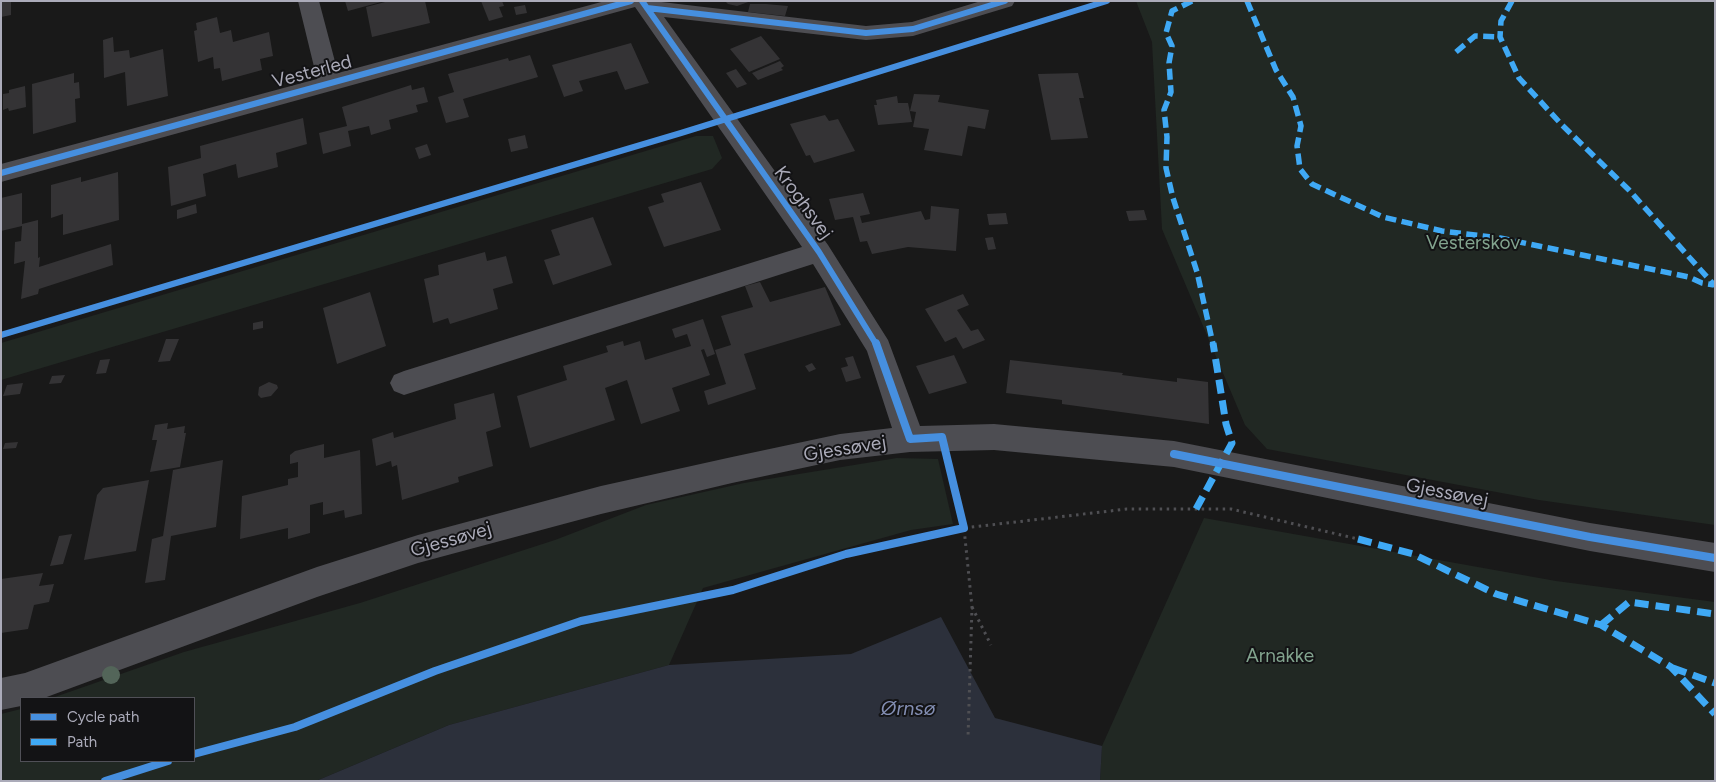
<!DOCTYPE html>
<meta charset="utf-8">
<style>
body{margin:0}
#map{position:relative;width:1716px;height:782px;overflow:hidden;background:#191919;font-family:Figtree,sans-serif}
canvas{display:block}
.frame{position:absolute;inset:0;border:2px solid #ababb9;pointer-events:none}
.legend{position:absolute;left:20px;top:697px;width:175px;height:65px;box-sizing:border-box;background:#131315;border:1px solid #505057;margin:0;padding:6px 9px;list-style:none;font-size:15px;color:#ababb9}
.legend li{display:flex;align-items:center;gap:10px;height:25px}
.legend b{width:25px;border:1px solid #505057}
</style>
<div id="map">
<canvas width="1716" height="782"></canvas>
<div class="frame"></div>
<ul class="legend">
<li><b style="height:6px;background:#468fdf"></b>Cycle path</li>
<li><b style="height:6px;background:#3fa9f5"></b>Path</li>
</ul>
</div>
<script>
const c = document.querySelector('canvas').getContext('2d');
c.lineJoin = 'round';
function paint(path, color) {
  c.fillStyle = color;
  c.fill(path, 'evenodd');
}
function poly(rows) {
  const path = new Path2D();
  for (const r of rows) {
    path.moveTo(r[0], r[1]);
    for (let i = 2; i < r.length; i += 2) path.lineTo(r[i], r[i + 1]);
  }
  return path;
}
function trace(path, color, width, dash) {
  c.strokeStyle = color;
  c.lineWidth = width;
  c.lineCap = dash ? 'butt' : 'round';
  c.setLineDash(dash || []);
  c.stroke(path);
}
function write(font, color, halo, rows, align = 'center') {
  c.font = font + ' Figtree,sans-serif';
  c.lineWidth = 4;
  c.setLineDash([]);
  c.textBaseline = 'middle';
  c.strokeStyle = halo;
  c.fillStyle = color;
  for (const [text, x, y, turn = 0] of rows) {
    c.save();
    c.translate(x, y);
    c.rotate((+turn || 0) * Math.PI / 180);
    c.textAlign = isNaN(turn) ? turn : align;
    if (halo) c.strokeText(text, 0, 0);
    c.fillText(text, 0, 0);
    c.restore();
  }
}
const green = poly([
 [1136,1,1715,1,1715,525,1539,500,1267,449,1245,425,1162,229,1152,42],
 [696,136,713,136,722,158,712,169,1,380,1,343],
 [897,458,938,459,953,524,911,530,703,588,669,665,449,725,316,781,1,781,1,714,21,709,21,761,194,761,194,698,52,698,184,652,360,603,555,540,646,505,744,483],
 [1204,518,1556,581,1715,602,1715,781,1100,781,1102,746]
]);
const water = poly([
 [941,617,995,718,1102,746,1100,781,316,781,449,725,669,665,851,654]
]);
const building = poly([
 [1,1,11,1,11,15,1,17],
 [345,1,381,1,381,2,348,11],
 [389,1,425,1,430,23,372,37,366,7],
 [481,1,502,1,504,6,499,7,503,17,489,21],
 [725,1,751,1,737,6,728,4],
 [750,4,766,4,788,6,785,16,748,12],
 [525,5,527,13,516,15,514,7],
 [217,17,220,33,231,30,233,42,269,32,273,56,260,59,262,70,222,81,220,68,214,69,213,57,198,62,194,31,197,30,196,23],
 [761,36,780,59,749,72,730,49],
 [113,37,114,52,129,50,130,58,163,49,168,96,127,106,125,72,104,78,103,40],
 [631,43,649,83,625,90,617,71,579,81,583,91,564,97,552,65],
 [530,55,538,77,463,99,469,117,446,123,438,97,454,92,448,74,508,58,509,61],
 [780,61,784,66,781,68,783,70,758,80,752,73],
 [736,69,747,84,737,88,726,73],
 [74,73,74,83,79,82,80,98,75,99,76,122,33,134,32,84],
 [1078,73,1084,98,1079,98,1088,138,1051,140,1038,74],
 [411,85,412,90,424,87,428,102,416,105,418,112,389,120,391,129,371,135,369,126,348,131,351,146,323,154,319,133,347,126,342,107],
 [25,86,26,107,9,111,8,108,3,110,3,94,9,93,9,90],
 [914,94,940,95,938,102,989,110,985,129,968,126,962,156,924,150,929,129,913,127,916,112,910,111],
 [897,96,898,103,908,103,912,122,878,125,874,105,877,105,876,100],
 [825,115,829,121,838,119,855,151,814,163,810,155,806,156,790,124],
 [303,118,307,144,276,153,278,167,238,178,236,164,203,174,206,196,171,206,168,167,201,158,200,146],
 [525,135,528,148,511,152,508,139],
 [427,144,431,155,419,159,415,148],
 [118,172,119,220,63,235,63,214,51,218,51,185,81,177,81,182],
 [701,182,721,230,664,247,648,207,664,202,661,194],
 [22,193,22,224,38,220,38,258,40,257,39,267,111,244,113,265,39,289,38,294,21,299,25,261,14,264,15,242,21,241,22,226,1,231,1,198],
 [863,193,870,214,860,216,862,223,921,211,925,220,930,219,931,206,959,209,956,251,908,247,872,254,867,241,860,242,853,217,835,220,829,199],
 [196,204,197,213,177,219,177,210],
 [1144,210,1147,220,1129,221,1126,211],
 [1006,213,1008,224,989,225,987,214],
 [593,217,612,265,553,285,544,260,560,255,551,230],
 [993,237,996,249,988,250,985,238],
 [485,252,487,261,506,256,513,283,493,289,498,309,450,324,448,318,433,323,424,279,439,275,438,265],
 [760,282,770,302,825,287,841,325,744,354,756,389,708,405,704,391,726,384,715,350,731,345,721,316,753,307,745,286],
 [370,292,386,346,337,364,323,308],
 [963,294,969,305,957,310,971,331,978,329,985,340,963,349,956,337,945,342,925,309],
 [703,319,715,354,707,357,704,349,701,350,710,375,672,388,680,411,641,424,627,380,605,388,615,420,530,448,517,396,567,380,563,366,608,352,606,346,623,341,624,346,640,341,645,360,691,346,687,334,675,338,672,329],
 [263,321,263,328,253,330,253,323],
 [166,339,179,339,170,361,158,362],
 [954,355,967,383,929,394,916,366],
 [853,356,861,378,846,382,841,368,848,366,845,358],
 [110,359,106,373,96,374,100,360],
 [1010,360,1123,373,1122,375,1177,382,1177,378,1208,382,1209,424,1062,404,1062,400,1006,393],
 [812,363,816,369,809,372,805,366],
 [65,375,61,383,49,384,52,376],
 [269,382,277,385,278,388,271,396,261,398,258,395,259,387],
 [23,383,20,394,3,396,7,385],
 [494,393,501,427,486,432,493,466,458,477,459,482,402,500,397,465,392,467,391,461,376,466,372,439,393,432,394,438,456,419,454,404],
 [168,423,167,429,185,426,184,433,186,433,180,467,150,472,157,440,152,440,155,425],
 [18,442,16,448,3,449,5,443],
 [324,444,324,458,360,450,362,514,345,518,344,510,323,515,323,502,310,505,310,533,288,539,288,528,240,539,242,496,288,485,288,479,298,477,298,462,290,464,290,455,295,451],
 [223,460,216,527,171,536,165,580,145,583,152,539,163,536,173,470],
 [149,480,136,551,84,560,97,495,103,488],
 [72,534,63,564,50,566,59,536],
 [43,573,39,586,54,584,49,602,34,605,28,629,1,633,1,579]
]);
const path = poly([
 [950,468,964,528,972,607,968,737],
 [972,607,991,645],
 [194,754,295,727,435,671,581,621,733,590,846,554,964,528,1127,509,1231,509,1358,539],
 [105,781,168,761]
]);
const minor = poly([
 [298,1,319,1,338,73,605,1,653,1,866,26,912,22,981,1,1015,1,1012,6,913,36,866,40,664,17,828,245,888,340,920,426,994,424,1174,441,1590,523,1715,543,1715,572,1590,551,1174,467,994,450,910,452,840,460,732,483,601,514,418,563,317,597,44,698,21,698,21,706,1,710,1,678,25,673,317,567,418,535,601,486,732,457,840,434,892,428,867,351,813,264,404,395,394,391,390,383,394,375,404,371,802,247,635,7,1,182,1,164,317,79,298,1]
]);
const quietFar1 = poly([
 [1192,1,1172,11,1166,33,1172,46,1169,63,1171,92,1164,110,1167,137,1166,168,1173,198,1197,272,1213,344],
 [1247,1,1276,70,1293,97,1301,126,1297,146,1300,169,1312,184,1383,217,1442,231,1500,238,1689,277,1702,283,1714,285],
 [1512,1,1501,21,1500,37,1519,78,1562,125,1629,190,1715,286],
 [1456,52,1475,36,1500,37]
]);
const quiet = poly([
 [1196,509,1232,443,1226,424,1213,343],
 [1358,539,1413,554,1496,594,1601,625,1671,667,1715,714],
 [1601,625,1629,602,1715,614],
 [1673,668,1715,683]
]);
const cyclewayFar1 = poly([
 [642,1,819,252,876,344],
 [647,8,866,33,913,29,1005,1],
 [1,173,631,1],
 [1,335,681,133,1107,1]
]);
const cycleway = poly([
 [1174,454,1590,537,1715,558],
 [194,754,295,727,435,671,581,621,733,590,846,554,964,528,942,437,910,439,876,343],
 [105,781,168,761]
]);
const trees = [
 [111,675]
];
const streetNames = [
 ["Vesterled",312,72,-15],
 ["Kroghsvej",803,203,54],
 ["Gjessøvej",845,449,-9],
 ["Gjessøvej",1447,493,11],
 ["Gjessøvej",451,540,-16]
];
const parkNames = [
 ["Vesterskov",1473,243],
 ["Arnakke",1280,656]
];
const waterNames = [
 ["Ørnsø",908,709]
];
paint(green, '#212823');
paint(water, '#2c303b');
paint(building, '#343335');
trace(path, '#4f4f53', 3, [2.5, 4.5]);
paint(minor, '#4d4d52');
trace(quietFar1, '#3fa9f5', 5.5, [11, 5.5]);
trace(quiet, '#3fa9f5', 7, [14, 7]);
trace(cyclewayFar1, '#468fdf', 6);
trace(cycleway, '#468fdf', 8);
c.fillStyle = '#536559';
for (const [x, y] of trees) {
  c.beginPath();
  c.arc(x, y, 9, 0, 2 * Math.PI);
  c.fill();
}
write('19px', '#ababb9', '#131315', streetNames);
write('19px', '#82a38e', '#131315', parkNames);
write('italic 20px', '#838eb3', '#131315', waterNames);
</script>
